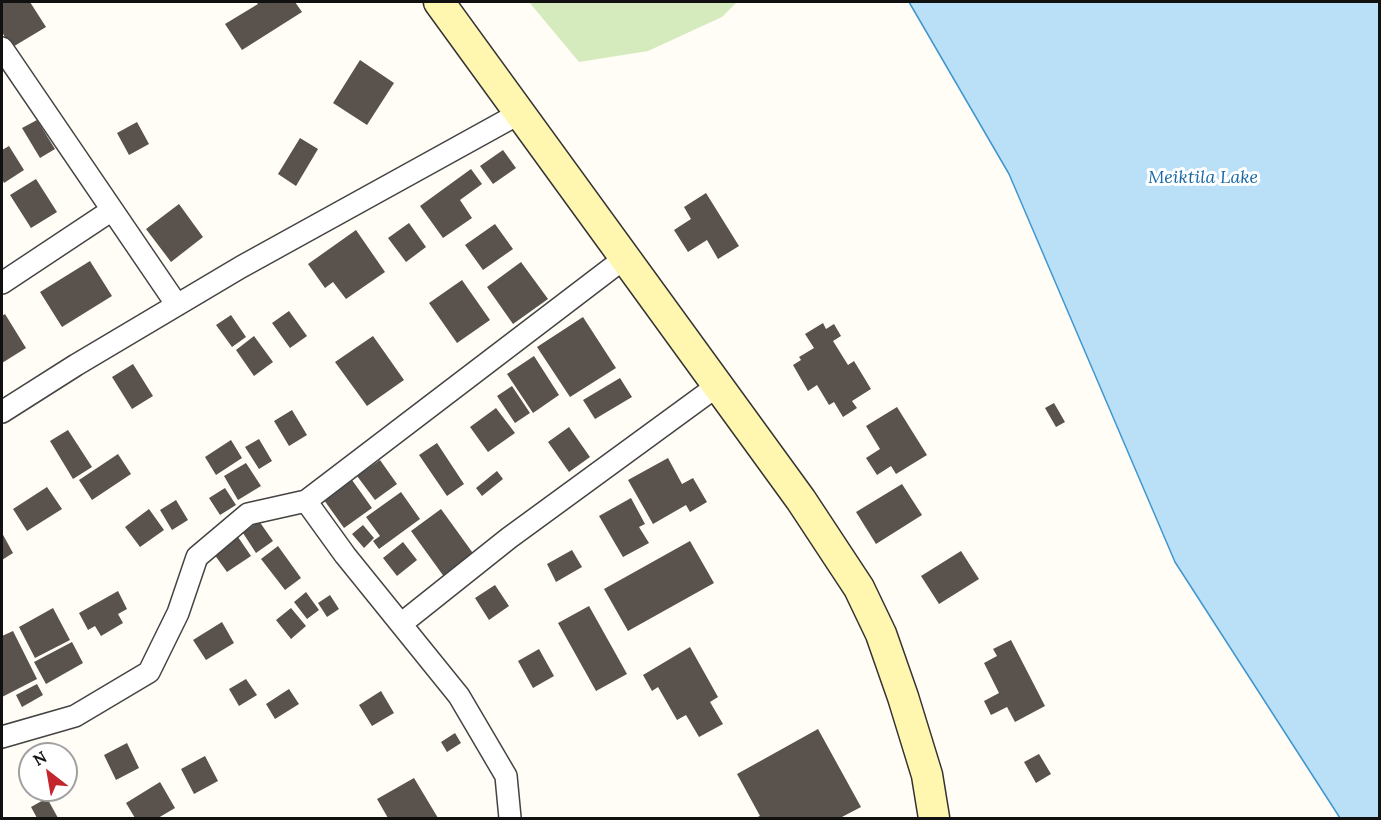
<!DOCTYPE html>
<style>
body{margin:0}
#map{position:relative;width:1381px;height:820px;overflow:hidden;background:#fffdf5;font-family:Lora,serif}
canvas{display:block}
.frame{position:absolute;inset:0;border:3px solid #111;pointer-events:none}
.north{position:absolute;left:18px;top:742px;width:60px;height:60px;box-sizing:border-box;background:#fff;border:2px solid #a0a0a0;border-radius:50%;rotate:329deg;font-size:16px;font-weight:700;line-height:24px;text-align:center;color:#111}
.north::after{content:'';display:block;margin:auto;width:21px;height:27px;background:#c4262e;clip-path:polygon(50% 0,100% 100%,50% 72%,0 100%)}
</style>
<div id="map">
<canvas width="1381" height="820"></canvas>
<div class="frame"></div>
<div class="north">N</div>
</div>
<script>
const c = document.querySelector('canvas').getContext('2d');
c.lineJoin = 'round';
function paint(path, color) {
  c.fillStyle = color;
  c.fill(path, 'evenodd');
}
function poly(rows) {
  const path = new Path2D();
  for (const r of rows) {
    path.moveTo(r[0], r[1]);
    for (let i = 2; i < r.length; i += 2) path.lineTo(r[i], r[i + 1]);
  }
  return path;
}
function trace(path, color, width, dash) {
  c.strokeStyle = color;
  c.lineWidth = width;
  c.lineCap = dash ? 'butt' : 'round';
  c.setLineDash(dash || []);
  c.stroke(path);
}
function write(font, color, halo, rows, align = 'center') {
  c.font = font + ' Lora,serif';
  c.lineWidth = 6;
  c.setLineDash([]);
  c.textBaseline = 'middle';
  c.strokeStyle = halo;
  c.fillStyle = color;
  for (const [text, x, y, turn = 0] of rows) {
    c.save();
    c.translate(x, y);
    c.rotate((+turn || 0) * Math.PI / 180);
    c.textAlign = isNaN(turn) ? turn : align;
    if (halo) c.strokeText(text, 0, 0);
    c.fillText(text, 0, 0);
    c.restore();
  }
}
const green = poly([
 [529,2,737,2,722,17,648,51,579,62]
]);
const water = poly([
 [909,2,1379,2,1379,818,1340,818,1175,562,1009,174,909,2]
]);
const building = poly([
 [2,2,30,2,46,27,11,48,2,32],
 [256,2,295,2,302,12,242,50,225,24,258,4],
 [360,60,394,83,367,125,333,103],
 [37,120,55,149,40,158,22,128],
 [137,122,149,144,129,155,117,133],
 [300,138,318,149,296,186,278,174],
 [9,146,24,170,4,183,2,179,2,150],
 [503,150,516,168,493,184,480,166],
 [471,169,482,184,460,200,472,218,443,238,420,206],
 [36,179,57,212,31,228,10,195],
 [706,193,739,246,718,259,707,240,688,252,674,230,691,219,684,207],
 [179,204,203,237,171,262,146,229],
 [409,223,426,247,406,262,388,238],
 [495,224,513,249,483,270,465,245],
 [356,230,385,272,346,299,333,282,325,288,308,264],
 [90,261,112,296,62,327,40,292],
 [521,262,548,299,513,324,487,287],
 [462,280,490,320,457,343,429,303],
 [289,311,307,336,290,348,272,323],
 [5,314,26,348,2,363,2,316],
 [231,315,246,337,232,347,216,325],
 [583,317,616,368,570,397,537,347],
 [823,323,826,329,834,324,841,336,833,341,848,365,854,361,871,389,852,401,857,408,843,417,834,402,829,405,817,385,808,391,793,365,801,360,799,357,814,348,805,334],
 [254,336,273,362,254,376,236,350],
 [373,336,404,380,367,406,335,362],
 [534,356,559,395,533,413,507,374],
 [133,364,153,396,132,409,112,377],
 [620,378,632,397,595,419,583,400],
 [512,386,530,413,515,423,497,396],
 [1054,403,1065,422,1056,427,1045,408],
 [897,407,927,455,896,474,891,466,877,475,866,458,880,449,866,426],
 [496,408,515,433,488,452,470,427],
 [292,410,307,435,289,446,274,421],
 [569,427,590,457,569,472,548,442],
 [68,430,92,467,73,479,50,441],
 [259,439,272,461,259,469,245,447],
 [231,440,242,458,216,475,205,457],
 [437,443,464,484,447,496,419,455],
 [118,454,131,474,92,500,79,480],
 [668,458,682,484,693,478,707,502,690,512,686,505,653,524,628,480],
 [380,460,397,484,375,500,357,476],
 [246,463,261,486,238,500,224,476],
 [497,471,503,479,482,496,476,488],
 [352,480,372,508,344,528,324,500],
 [902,484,922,515,876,544,856,512],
 [47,487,62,509,27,531,13,509],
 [225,488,236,505,220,515,209,498],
 [401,492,420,519,379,549,373,541,380,536,366,517],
 [631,498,645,524,639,527,649,543,623,557,599,516],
 [176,500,188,520,172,530,160,510],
 [149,509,164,530,140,547,125,527],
 [441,509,475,556,445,578,411,531],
 [259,521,273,541,256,553,243,533],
 [363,525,374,538,364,548,352,534],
 [2,533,13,553,2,560],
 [238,537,251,556,227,572,214,554],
 [690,541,714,583,628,631,604,589],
 [403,542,417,560,397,576,383,558],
 [278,546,301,578,285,590,261,559],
 [572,550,582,567,556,582,547,564],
 [961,551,979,579,939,604,921,576],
 [495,585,509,606,489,620,475,598],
 [118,591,127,609,118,614,123,623,101,636,95,626,88,630,79,613],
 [306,592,319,610,307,619,294,602],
 [330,595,339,609,327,617,318,603],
 [589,606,627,674,596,691,558,623],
 [53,608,70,640,35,658,19,627],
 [291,608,306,626,291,639,276,620],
 [222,622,234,643,206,660,193,640],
 [13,631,37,679,2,697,2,636],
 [1011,640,1045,706,1015,722,1007,707,991,715,984,701,999,693,984,663,997,656,993,649],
 [72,642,83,663,46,684,34,662],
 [690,647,718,697,710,702,723,724,699,737,686,715,677,720,658,687,652,691,643,675],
 [539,649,554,676,533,688,518,661],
 [246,679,257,695,239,706,229,689],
 [37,684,43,695,22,707,16,695],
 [289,689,299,704,275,719,266,704],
 [381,691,394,713,372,726,359,705],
 [818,729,861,807,840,818,755,818,760,816,737,774],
 [455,733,461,743,447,752,441,742],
 [127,743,139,768,116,780,104,755],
 [1039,754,1051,774,1036,783,1024,762],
 [205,756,218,781,194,794,181,769],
 [414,778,438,818,388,818,377,799],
 [160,782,175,808,158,818,135,818,126,803],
 [47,798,58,818,37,818,31,807]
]);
const street = poly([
 [2,48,177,305],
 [2,283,112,210],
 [2,412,76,365,241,267,520,113],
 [306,501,345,555,459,696,506,776,510,818],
 [401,624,509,538,717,386],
 [2,737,75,716,149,672,178,613,197,557,248,514,306,501,626,257]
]);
const secondary = poly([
 [439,2,801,500,859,588,881,634,903,697,927,775,934,818]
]);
const waterNames = [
 ["Meiktila Lake",1203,178]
];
paint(green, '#d5ebbd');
paint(water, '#b9e0f7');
trace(water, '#3f96cf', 1.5);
paint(building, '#5a524d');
trace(street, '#444', 24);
trace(secondary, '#333', 33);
trace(street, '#fff', 21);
trace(secondary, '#fff6b0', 30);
write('italic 18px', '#1768a6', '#fff', waterNames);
</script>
